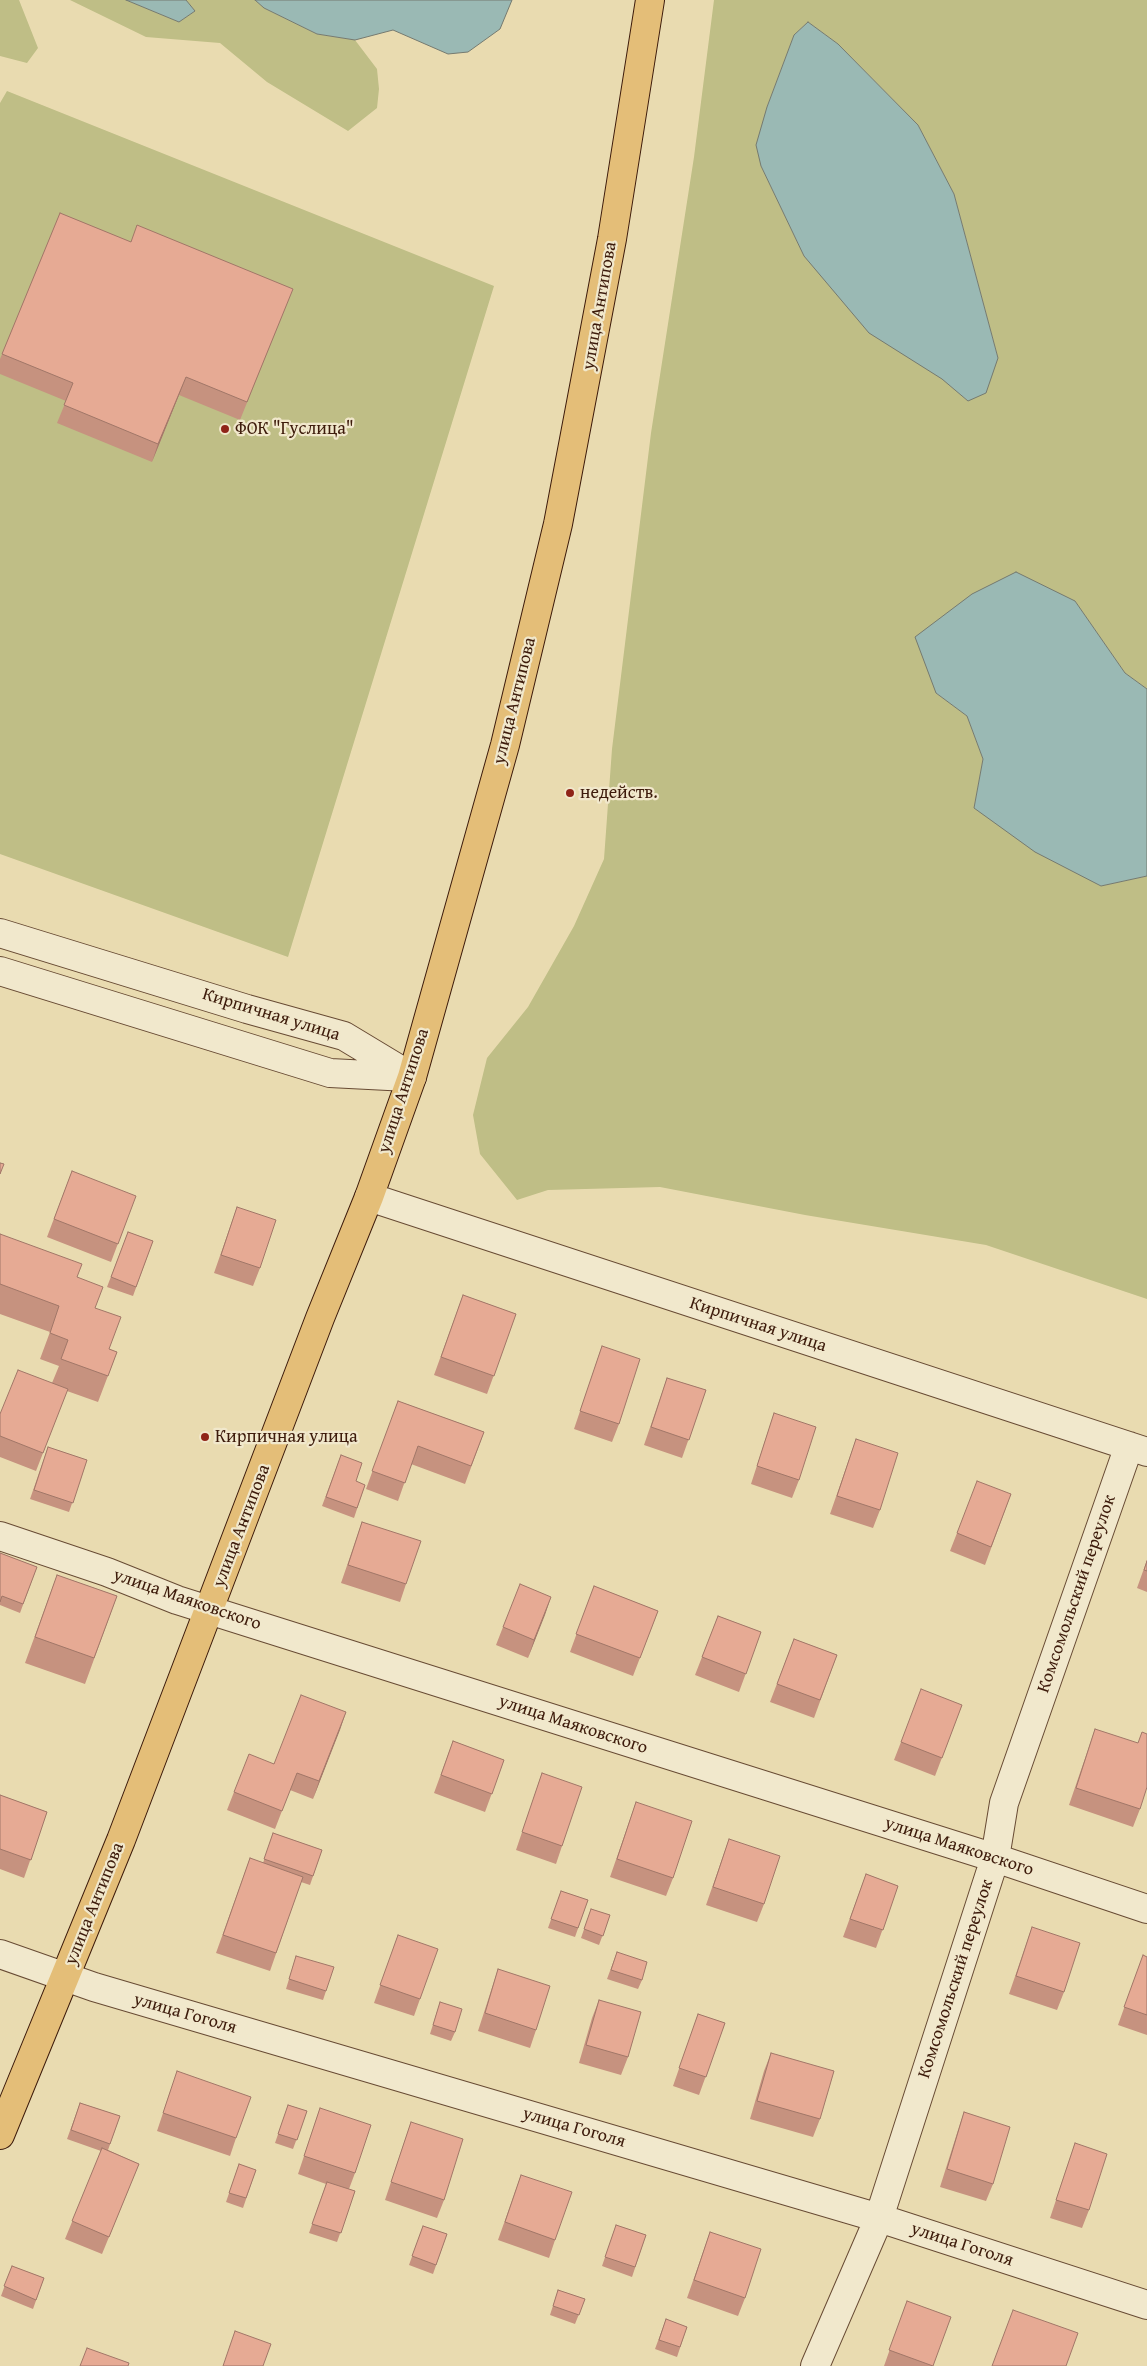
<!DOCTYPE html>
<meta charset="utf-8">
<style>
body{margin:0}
canvas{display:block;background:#e9dbb0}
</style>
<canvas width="1147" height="2366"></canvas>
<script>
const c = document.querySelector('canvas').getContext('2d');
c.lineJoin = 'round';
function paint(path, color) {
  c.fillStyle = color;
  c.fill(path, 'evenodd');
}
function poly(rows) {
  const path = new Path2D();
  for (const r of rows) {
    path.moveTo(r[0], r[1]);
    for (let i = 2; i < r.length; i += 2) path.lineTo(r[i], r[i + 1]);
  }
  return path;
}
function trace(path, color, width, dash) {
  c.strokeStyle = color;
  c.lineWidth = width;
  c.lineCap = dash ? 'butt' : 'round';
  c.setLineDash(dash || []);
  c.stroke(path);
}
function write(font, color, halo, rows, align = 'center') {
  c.font = font + ' "Gentium Book Plus",serif';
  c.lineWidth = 4.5;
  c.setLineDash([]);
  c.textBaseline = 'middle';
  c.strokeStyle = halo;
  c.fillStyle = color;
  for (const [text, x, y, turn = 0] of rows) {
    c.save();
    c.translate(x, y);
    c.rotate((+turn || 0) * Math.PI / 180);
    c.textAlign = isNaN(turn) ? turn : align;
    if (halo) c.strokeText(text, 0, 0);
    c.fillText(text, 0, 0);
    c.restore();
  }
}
const green = poly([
 [0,0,19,0,38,48,27,63,0,56],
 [70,0,126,0,179,22,195,11,186,0,255,0,264,8,317,34,355,40,377,69,379,89,377,108,348,131,267,82,220,43,146,37],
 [714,0,1147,0,1147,689,1125,673,1075,601,936,693,967,716,983,759,974,808,1101,886,1147,876,1147,1299,986,1245,805,1215,660,1187,548,1190,517,1200,480,1154,473,1115,487,1058,528,1007,574,926,604,859,612,749,651,433,694,157],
 [808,22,838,44,918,125,954,194,998,358,968,401,804,256,761,166,767,107,794,35],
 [7,91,494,286,288,957,0,854,0,103]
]);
const water = poly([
 [126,0,186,0,195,11,179,22,126,0],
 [255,0,512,0,500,29,468,52,448,54,393,30,355,40,317,34,264,8,255,0],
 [808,22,838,44,918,125,954,194,998,358,986,393,968,401,942,379,869,333,804,256,761,166,756,145,767,107,794,35,808,22],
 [1016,572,1075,601,1125,673,1147,689,1147,876,1101,886,1035,852,974,808,983,759,967,716,936,693,915,637,972,594,1016,572]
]);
const minor = poly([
 [0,933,247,1009,344,1036,412,1077],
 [0,971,330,1073,408,1077],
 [369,1197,1147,1452],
 [0,1536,107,1572,177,1600,995,1858,1147,1909],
 [0,1954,94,1987,879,2218,1147,2305],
 [815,2366,879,2218,995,1858,1004,1803,1129,1446]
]);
const major = poly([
 [0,2135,121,1840,320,1318,369,1197,412,1077,505,745,558,524,612,239,650,0]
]);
const wall = poly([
 [60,213,286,306,240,420,179,395,152,462,57,423,66,401,0,374,0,359],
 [72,1171,129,1214,111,1262,47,1237],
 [237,1207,260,1268,253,1286,214,1273],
 [128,1232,153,1241,133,1296,107,1287],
 [0,1234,77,1277,95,1308,109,1349,117,1352,98,1402,67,1391,36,1471,0,1457,0,1414,52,1383,59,1366,40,1359,50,1332,0,1314],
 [463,1295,516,1314,487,1394,434,1375],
 [602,1346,619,1424,612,1442,574,1429],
 [667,1378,706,1390,682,1458,644,1445],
 [398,1401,484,1432,465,1484,411,1464,398,1501,366,1489],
 [774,1413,799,1480,792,1498,751,1484],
 [856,1439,880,1510,873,1528,830,1514],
 [48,1447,87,1460,69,1512,30,1499],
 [341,1455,356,1481,365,1485,354,1518,322,1506],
 [1011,1494,985,1565,950,1551,957,1533],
 [362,1522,406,1584,400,1602,341,1583],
 [0,1553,37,1567,20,1613,0,1605],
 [1147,1560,1147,1592,1137,1588],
 [57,1575,117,1596,85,1684,25,1663],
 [594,1586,658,1611,633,1676,570,1652],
 [551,1597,528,1658,496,1645,503,1627],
 [718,1616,761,1632,739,1692,695,1675],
 [794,1639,837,1655,814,1718,770,1702],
 [962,1705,935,1776,894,1760,901,1742],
 [346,1712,313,1799,290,1790,275,1829,227,1810,234,1792],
 [1095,1729,1140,1809,1133,1827,1069,1805],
 [453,1741,504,1760,485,1812,434,1793],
 [542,1773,562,1846,556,1864,516,1850],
 [0,1795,47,1812,24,1878,0,1869],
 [636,1802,673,1878,666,1896,610,1877],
 [273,1833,322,1850,310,1885,301,1882,270,1971,216,1953,250,1858,263,1863],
 [729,1839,764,1904,757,1922,706,1905],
 [866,1874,898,1886,876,1948,843,1937],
 [561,1891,588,1900,575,1937,548,1928],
 [591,1909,610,1915,599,1945,581,1938],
 [1032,1927,1064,1992,1057,2010,1009,1994],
 [398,1935,420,1999,414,2016,374,2003],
 [617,1952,642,1980,638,1989,607,1979],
 [1143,1955,1147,1957,1147,2035,1118,2025],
 [296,1956,326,1991,323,2000,286,1989],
 [498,1969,536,2030,530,2048,478,2031],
 [599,2000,628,2057,621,2075,579,2063,592,2018],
 [440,2002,455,2032,451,2041,430,2034],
 [698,2014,725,2023,699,2095,673,2086],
 [771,2053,820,2119,813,2137,750,2119,764,2071],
 [171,2089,236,2138,230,2156,157,2131],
 [80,2103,120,2116,108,2150,139,2164,102,2254,65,2239,101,2151,67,2139],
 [288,2105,307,2111,293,2149,275,2143],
 [320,2108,355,2173,349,2189,355,2191,337,2242,309,2233,326,2184,298,2174],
 [964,2112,993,2184,986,2201,940,2187,958,2130],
 [411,2122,444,2200,437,2218,385,2200],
 [1075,2143,1089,2210,1082,2228,1050,2218],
 [239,2164,256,2170,243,2208,226,2202],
 [521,2175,555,2240,549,2258,498,2240],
 [616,2225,646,2235,632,2277,602,2266],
 [423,2226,447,2234,433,2274,409,2265],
 [710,2232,745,2298,738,2316,687,2298],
 [12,2266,44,2278,33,2309,1,2296],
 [558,2290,585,2299,575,2324,550,2315],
 [907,2301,933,2366,884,2366],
 [666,2319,687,2327,677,2357,655,2349]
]);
const shadedWall = poly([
 [186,377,179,395,152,462,158,444],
 [551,1597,545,1615,528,1658,534,1640],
 [346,1712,340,1730,313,1799,319,1781]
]);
const building = poly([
 [60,213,131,242,137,225,293,289,247,402,186,377,158,444,64,405,73,383,2,354,60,213],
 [0,1163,4,1164,0,1174,0,1163],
 [72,1171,136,1196,118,1244,54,1219,72,1171],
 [237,1207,276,1220,260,1268,221,1255,237,1207],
 [128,1232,153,1241,136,1287,111,1277,128,1232],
 [0,1234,82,1264,77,1277,103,1287,95,1308,121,1317,109,1349,117,1352,108,1376,61,1359,68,1340,50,1333,59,1306,0,1284,0,1234],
 [463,1295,516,1314,494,1376,441,1357,463,1295],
 [602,1346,640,1359,619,1424,580,1411,602,1346],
 [18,1370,68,1389,43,1453,0,1436,0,1414,18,1370],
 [667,1378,706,1390,689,1440,651,1427,667,1378],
 [398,1401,484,1432,471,1466,418,1446,405,1483,372,1471,398,1401],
 [774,1413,816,1427,799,1480,757,1466,774,1413],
 [856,1439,898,1453,880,1510,837,1496,856,1439],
 [48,1447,87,1460,73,1503,34,1490,48,1447],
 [341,1455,362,1463,356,1481,365,1485,357,1508,326,1497,341,1455],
 [977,1481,1011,1494,991,1547,957,1533,977,1481],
 [362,1522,421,1541,406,1584,348,1565,362,1522],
 [0,1553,37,1567,23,1604,2,1596,0,1602,0,1553],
 [1147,1561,1147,1571,1144,1570,1147,1561],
 [57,1575,117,1596,94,1658,35,1637,57,1575],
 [520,1584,551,1597,534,1640,503,1627,520,1584],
 [594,1586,658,1611,640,1658,576,1634,594,1586],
 [718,1616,761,1632,746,1674,702,1657,718,1616],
 [794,1639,837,1655,820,1700,777,1684,794,1639],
 [921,1689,962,1705,942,1758,901,1742,921,1689],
 [301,1695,346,1712,319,1781,297,1773,282,1811,234,1792,249,1754,274,1764,301,1695],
 [1095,1729,1138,1743,1142,1732,1147,1734,1147,1787,1140,1809,1076,1788,1095,1729],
 [453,1741,504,1760,492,1794,441,1775,453,1741],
 [542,1773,582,1787,562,1846,522,1832,542,1773],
 [0,1795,47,1812,31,1860,0,1849,0,1795],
 [636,1802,692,1821,673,1878,617,1859,636,1802],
 [273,1833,322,1850,313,1876,264,1859,273,1833],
 [729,1839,780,1856,764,1904,713,1887,729,1839],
 [250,1858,303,1877,276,1953,223,1935,250,1858],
 [866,1874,898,1886,883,1930,850,1919,866,1874],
 [561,1891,588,1900,578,1928,551,1919,561,1891],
 [591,1909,610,1915,603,1936,584,1929,591,1909],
 [1032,1927,1080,1943,1064,1992,1016,1976,1032,1927],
 [398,1935,438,1949,420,1999,380,1985,398,1935],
 [617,1952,647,1962,642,1980,611,1970,617,1952],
 [1143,1955,1147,1957,1147,2015,1124,2007,1143,1955],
 [296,1956,334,1967,326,1991,289,1979,296,1956],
 [498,1969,550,1986,536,2030,485,2013,498,1969],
 [599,2000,641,2012,628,2057,586,2045,599,2000],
 [440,2002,462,2009,455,2032,433,2025,440,2002],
 [698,2014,725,2023,706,2077,679,2068,698,2014],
 [771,2053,834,2071,820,2119,757,2101,771,2053],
 [177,2071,251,2097,236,2138,163,2113,177,2071],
 [80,2103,120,2116,110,2144,71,2130,80,2103],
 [288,2105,307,2111,297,2140,278,2134,288,2105],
 [320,2108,371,2125,355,2173,304,2156,320,2108],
 [964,2112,1010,2127,993,2184,947,2169,964,2112],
 [411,2122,463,2139,444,2200,391,2182,411,2122],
 [1075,2143,1107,2154,1089,2210,1056,2200,1075,2143],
 [102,2148,139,2164,109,2237,72,2221,102,2148],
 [239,2164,256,2170,246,2198,229,2193,239,2164],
 [521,2175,572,2192,555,2240,505,2222,521,2175],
 [327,2182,355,2191,341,2233,312,2224,327,2182],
 [616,2225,646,2235,635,2267,605,2257,616,2225],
 [423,2226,447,2234,436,2265,412,2256,423,2226],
 [710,2232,761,2249,745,2298,694,2280,710,2232],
 [12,2266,44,2278,36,2300,4,2286,12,2266],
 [558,2290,585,2299,579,2315,553,2306,558,2290],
 [907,2301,951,2317,933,2366,889,2350,907,2301],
 [1013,2310,1078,2333,1066,2366,992,2366,1013,2310],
 [666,2319,687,2327,680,2347,659,2340,666,2319],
 [235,2331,271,2344,263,2366,223,2366,235,2331],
 [87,2348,129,2363,128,2366,80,2366,87,2348]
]);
const markers = [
 [225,429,5,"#8f2418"],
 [570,793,5,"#8f2418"],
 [205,1437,5,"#8f2418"]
];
const streetNames = [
 ["улица Антипова",600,306,-80],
 ["улица Антипова",515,701,-76],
 ["Кирпичная улица",271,1015,17],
 ["улица Антипова",404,1091,-72],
 ["Кирпичная улица",758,1325,18],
 ["улица Антипова",242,1526,-69],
 ["Комсомольский переулок",1077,1594,-71],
 ["улица Маяковского",187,1600,19],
 ["улица Маяковского",573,1725,18],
 ["улица Маяковского",959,1847,18],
 ["улица Антипова",95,1904,-68],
 ["Комсомольский переулок",956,1979,-72],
 ["улица Гоголя",185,2014,16],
 ["улица Гоголя",574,2128,16],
 ["улица Гоголя",962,2245,18]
];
const poiNames = [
 ["ФОК \"Гуслица\"",235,429],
 ["недейств.",580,793],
 ["Кирпичная улица",215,1437]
];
paint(green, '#bfbe86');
paint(water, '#9ab9b4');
trace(water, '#757a70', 1);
trace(minor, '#684b34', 30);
trace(major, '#3d1b0b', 30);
trace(minor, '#f1e8cc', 28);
trace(major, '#e4be78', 28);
paint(wall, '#c6927f');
paint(shadedWall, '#a17768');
paint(building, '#e6aa94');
trace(building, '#a17768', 1);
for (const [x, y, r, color] of markers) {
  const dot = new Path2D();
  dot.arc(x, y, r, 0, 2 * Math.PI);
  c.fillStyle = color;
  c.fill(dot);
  trace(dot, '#f1e8cc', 2);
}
write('18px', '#3d1b0b', '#f1e8cc', streetNames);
write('18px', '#3d1b0b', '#f1e8cc', poiNames, 'left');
</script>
